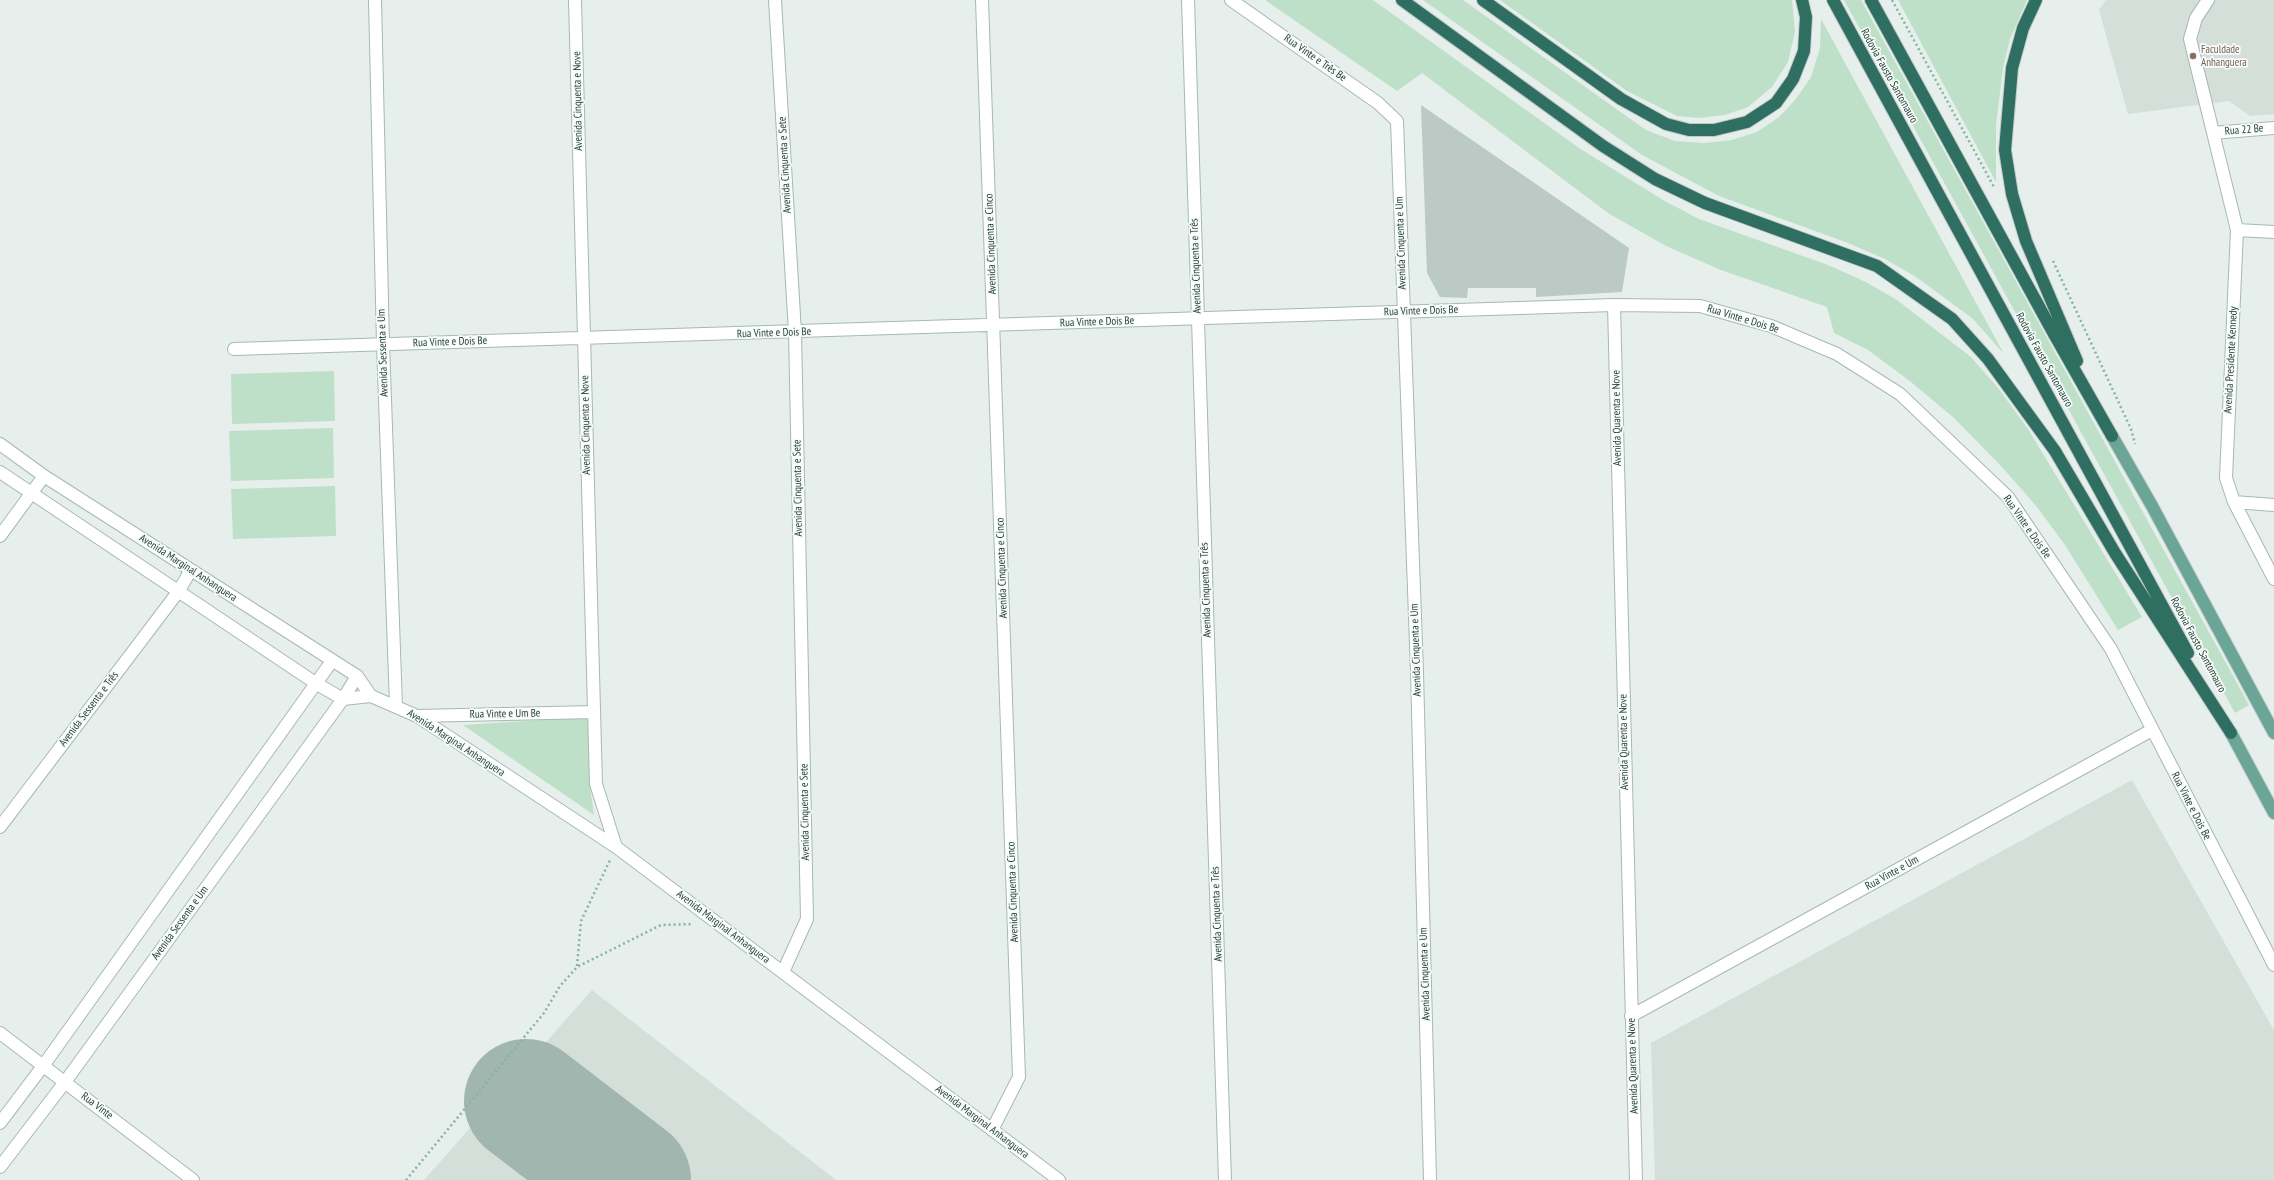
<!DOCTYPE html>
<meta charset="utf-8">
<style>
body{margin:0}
canvas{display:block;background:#e6efeb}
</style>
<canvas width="2274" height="1180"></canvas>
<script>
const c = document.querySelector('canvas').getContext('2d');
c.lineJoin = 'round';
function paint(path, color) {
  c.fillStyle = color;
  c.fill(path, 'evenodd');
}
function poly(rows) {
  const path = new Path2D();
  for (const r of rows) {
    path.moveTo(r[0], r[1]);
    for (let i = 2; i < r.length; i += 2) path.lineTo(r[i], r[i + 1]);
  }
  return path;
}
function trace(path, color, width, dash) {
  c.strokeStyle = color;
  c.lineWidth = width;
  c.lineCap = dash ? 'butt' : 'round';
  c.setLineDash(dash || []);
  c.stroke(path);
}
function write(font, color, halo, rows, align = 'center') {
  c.font = font + ' "PT Sans Narrow",sans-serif';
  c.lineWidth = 3.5;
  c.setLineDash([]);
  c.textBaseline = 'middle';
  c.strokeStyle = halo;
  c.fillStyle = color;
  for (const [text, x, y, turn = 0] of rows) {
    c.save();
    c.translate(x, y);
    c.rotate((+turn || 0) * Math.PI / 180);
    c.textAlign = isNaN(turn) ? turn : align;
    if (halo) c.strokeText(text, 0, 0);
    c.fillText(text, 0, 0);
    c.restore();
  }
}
const built = poly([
 [2106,0,2274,0,2274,114,2250,116,2229,101,2128,114,2099,10],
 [2132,780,2274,1030,2274,1180,1655,1180,1651,1043],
 [592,990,836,1180,424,1180]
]);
const green = poly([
 [1265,0,1373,0,1579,148,1663,200,1699,219,1828,265,1866,282,1897,300,1971,357,1998,388,2028,429,2142,617,2118,630,2065,545,2037,507,2002,467,1954,418,1911,382,1868,350,1834,333,1827,307,1721,270,1666,246,1608,213,1422,73,1397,91],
 [1423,0,1463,0,1646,130,1675,141,1704,143,1732,140,1757,132,1779,117,1796,99,1811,77,1820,48,1821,19,2004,354,1972,318,1916,277,1885,259,1848,243,1719,196,1642,155],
 [1500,0,1792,0,1795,32,1788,62,1772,87,1748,107,1725,115,1699,118,1677,116,1627,91],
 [1844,0,1861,0,2249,705,2235,713],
 [1898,0,2027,0,2010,39,2003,68,1996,125,1996,182],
 [334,371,335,421,232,424,231,374],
 [333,428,334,478,231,481,229,431],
 [335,486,336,536,233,539,231,489],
 [588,717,590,787,594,815,463,725]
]);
const runway = poly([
 [526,1101,629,1180]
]);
const building = poly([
 [1421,105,1629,248,1622,292,1536,297,1536,288,1468,288,1467,298,1440,297,1427,273]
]);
const path = poly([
 [1892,0,1994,187],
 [2053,261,2131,429,2135,444],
 [577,966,581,921,610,860],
 [406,1180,544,1013,560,986,577,967,661,925,693,924]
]);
const minor = poly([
 [375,0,383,344,396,706],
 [575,0,596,784,616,847],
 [775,0,795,332,807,919,783,972],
 [982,0,1019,1077,992,1130],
 [1188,0,1225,1180],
 [1231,0,1378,103,1397,121,1417,672,1430,1180],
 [2208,0,2196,18,2190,39,2237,230,2226,478,2234,502,2274,579],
 [2213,133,2274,128],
 [2237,230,2274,232],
 [1614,305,1636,1180],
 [234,349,1614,305,1700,306,1771,326,1837,354,1900,394,2008,497,2111,649,2274,965],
 [0,444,44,476,357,676,371,696],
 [0,472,317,684,343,699,371,696,417,716,616,847,1059,1180],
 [2234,502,2274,505],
 [0,536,44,476],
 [417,716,593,712],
 [0,827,178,592,191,570],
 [1631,1016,2152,730],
 [0,1033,193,1180],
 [0,1123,43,1066,332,661],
 [0,1167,65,1082,343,699,357,676]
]);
const major = poly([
 [2112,436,2152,506,2274,733],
 [2231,733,2274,813]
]);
const highway = poly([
 [1402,0,1603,146,1655,179,1705,203,1877,266,1952,319,1988,359,2055,451,2115,553,2231,733],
 [1483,0,1621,99,1666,124,1689,130,1714,130,1747,122,1776,103,1793,79,1804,51,1806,17,1802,0],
 [1833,0,2188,653],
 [1871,0,2054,334,2112,436],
 [2036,0,2023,28,2012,68,2005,150,2012,194,2026,241,2077,361]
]);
const markers = [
 [2193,56,4,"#8d6e63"]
];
const educationNames = [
 ["Faculdade",2201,50],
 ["Anhanguera",2201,63]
];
const streetNames = [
 ["Rua Vinte e Três Be",1315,58,35],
 ["Rodovia Fausto Santomauro",1889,76,61],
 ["Avenida Cinquenta e Nove",578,101,-91],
 ["Rua 22 Be",2244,130,-5],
 ["Avenida Cinquenta e Sete",785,165,-93],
 ["Avenida Cinquenta e Um",1401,243,-92],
 ["Avenida Cinquenta e Cinco",991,244,-92],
 ["Avenida Cinquenta e Três",1196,266,-92],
 ["Rua Vinte e Dois Be",1421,311,-2],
 ["Rua Vinte e Dois Be",1743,319,17],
 ["Rua Vinte e Dois Be",1097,322,-2],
 ["Rua Vinte e Dois Be",774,333,-2],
 ["Rua Vinte e Dois Be",450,342,-2],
 ["Avenida Sessenta e Um",383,353,-92],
 ["Rodovia Fausto Santomauro",2044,360,61],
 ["Avenida Presidente Kennedy",2231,360,-87],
 ["Avenida Quarenta e Nove",1617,418,-91],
 ["Avenida Cinquenta e Nove",586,425,-91],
 ["Avenida Cinquenta e Sete",798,488,-91],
 ["Rua Vinte e Dois Be",2027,527,55],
 ["Avenida Marginal Anhanguera",188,568,33],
 ["Avenida Cinquenta e Cinco",1002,568,-92],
 ["Avenida Cinquenta e Três",1206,590,-92],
 ["Rodovia Fausto Santomauro",2198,645,62],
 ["Avenida Cinquenta e Um",1416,650,-92],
 ["Avenida Sessenta e Três",89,709,-53],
 ["Rua Vinte e Um Be",505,714,-1],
 ["Avenida Quarenta e Nove",1624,742,-91],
 ["Avenida Marginal Anhanguera",456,743,33],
 ["Rua Vinte e Dois Be",2191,806,63],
 ["Avenida Cinquenta e Sete",805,812,-91],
 ["Rua Vinte e Um",1892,873,-29],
 ["Avenida Cinquenta e Cinco",1013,892,-92],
 ["Avenida Cinquenta e Três",1217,914,-92],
 ["Avenida Sessenta e Um",180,923,-54],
 ["Avenida Marginal Anhanguera",723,927,37],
 ["Avenida Cinquenta e Um",1425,974,-92],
 ["Avenida Quarenta e Nove",1633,1066,-92],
 ["Rua Vinte",97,1106,37],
 ["Avenida Marginal Anhanguera",982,1122,37]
];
paint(built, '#d4dfda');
paint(green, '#bfe0c8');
trace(runway, '#a2b6b0', 124);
paint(building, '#bbcac4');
trace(minor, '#a8b8b2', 14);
trace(major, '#c2cac8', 14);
trace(highway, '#c2cac8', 14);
trace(path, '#86b3a5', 2.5, [2, 3]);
trace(minor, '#fff', 12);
trace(major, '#6aa596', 12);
trace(highway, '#2f6f62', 12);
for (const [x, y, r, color] of markers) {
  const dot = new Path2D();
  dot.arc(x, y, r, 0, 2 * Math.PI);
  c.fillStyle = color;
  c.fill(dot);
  trace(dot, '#f7fbf9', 1.5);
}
write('11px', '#785e54', '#f7fbf9', educationNames, 'left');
write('11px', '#24423a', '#f7fbf9', streetNames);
</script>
